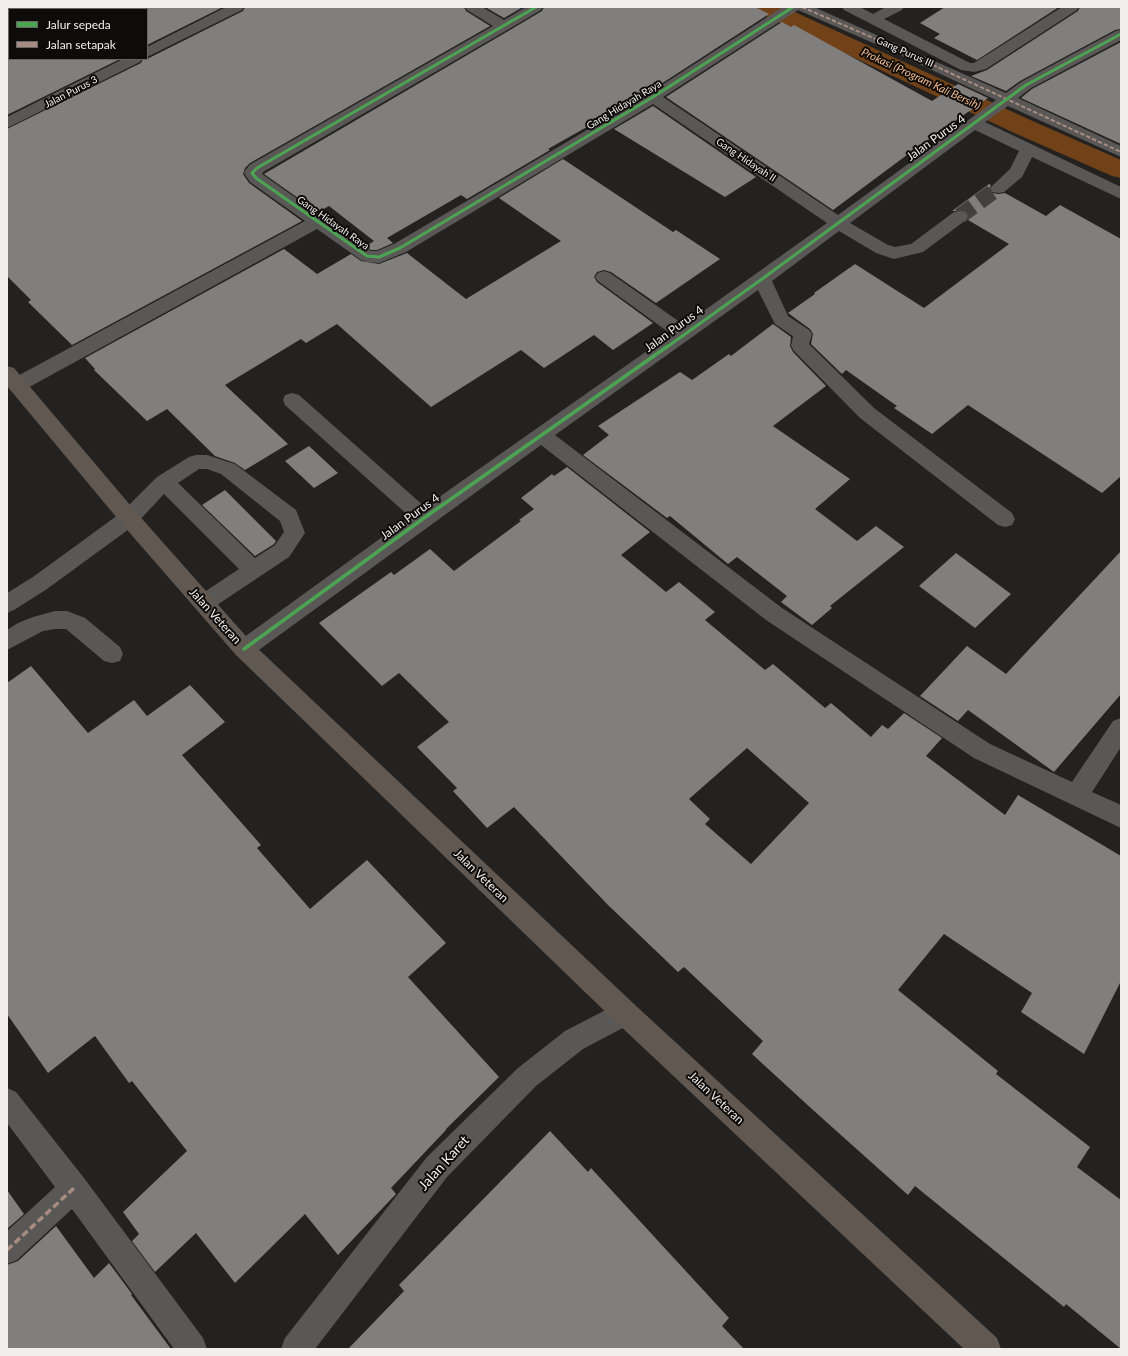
<!DOCTYPE html>
<style>
body{margin:0}
#map{position:relative;width:1128px;height:1356px;overflow:hidden;background:#242221;font-family:Lato,sans-serif}
canvas{display:block}
.frame{position:absolute;inset:0;border:8px solid #f1eeed;pointer-events:none}
.legend{position:absolute;left:8px;top:8px;width:140px;height:52px;box-sizing:border-box;background:#0d0c0b;border:1px solid #686665;margin:0;padding:5px 7px;list-style:none;font-size:12px;color:#f1eeed}
.legend li{display:flex;align-items:center;gap:8px;height:20px}
.legend b{width:20px;border:1px solid #686665}
</style>
<div id="map">
<canvas width="1128" height="1356"></canvas>
<div class="frame"></div>
<ul class="legend">
<li><b style="height:5px;background:#4ca352"></b>Jalur sepeda</li>
<li><b style="height:5px;background:#a88b81"></b>Jalan setapak</li>
</ul>
</div>
<script>
const c = document.querySelector('canvas').getContext('2d');
c.lineJoin = 'round';
function poly(rows) {
  const path = new Path2D();
  for (const r of rows) {
    path.moveTo(r[0], r[1]);
    for (let i = 2; i < r.length; i += 2) path.lineTo(r[i], r[i + 1]);
  }
  return path;
}
function paint(path, color) {
  c.fillStyle = color;
  c.fill(path, 'evenodd');
}
function trace(path, color, width, dash) {
  c.strokeStyle = color;
  c.lineWidth = width;
  c.lineCap = dash ? 'butt' : 'round';
  c.setLineDash(dash || []);
  c.stroke(path);
}
function write(font, color, halo, rows, align = 'center') {
  c.font = font + ' Lato,sans-serif';
  c.lineWidth = 4;
  c.setLineDash([]);
  c.textBaseline = 'middle';
  c.strokeStyle = halo;
  c.fillStyle = color;
  for (const [text, x, y, turn = 0] of rows) {
    c.save();
    c.translate(x, y);
    c.rotate((+turn || 0) * Math.PI / 180);
    c.textAlign = isNaN(turn) ? turn : align;
    if (halo) c.strokeText(text, 0, 0);
    c.fillText(text, 0, 0);
    c.restore();
  }
}
const canal = poly([
 [753,7,784,7,1028,119,1121,160,1121,178,1112,176,1010,131,757,12,753,7]
]);
const building = poly([
 [17,7,223,7,147,45,147,9,19,9],
 [245,7,464,7,466,11,490,26,250,163,245,168,243,174,249,183,302,221,72,345,28,302,31,300,7,276,7,129,141,63,143,59,147,59,243,11],
 [485,7,523,7,504,18],
 [544,7,755,7,769,14,647,93,548,149,550,150,467,199,461,195,387,238,393,243,377,250,371,250,366,246,374,241,329,206,318,212,264,174,510,30,542,11],
 [945,7,1059,7,977,60,934,38,940,34,920,23],
 [1080,7,1121,7,1121,29,1115,30,1020,81,1006,91,971,76,987,70,1078,11],
 [782,22,791,27,794,25,932,101,958,84,988,98,915,149,833,210,666,97],
 [9,26,9,59,120,59,7,115,7,27],
 [1121,42,1121,144,1021,98,1032,89],
 [653,106,756,177,725,197,614,129],
 [563,159,673,232,676,230,720,259,656,303,611,272,604,270,597,272,594,277,597,282,653,323,613,350,594,335,544,368,521,350,431,407,337,324,306,343,301,339,225,385,288,444,245,470,235,463,215,456,167,409,147,421,94,370,95,369,85,358,284,249,317,274,351,254,361,261,379,264,407,253,466,299,561,241,499,198],
 [989,184,991,185,989,189,992,193,998,194,1005,193,1046,216,1060,205,1121,239,1121,476,1102,493,968,405,932,434,894,408,897,406,846,370,842,374,811,344,813,334,810,329,788,313,815,294,814,293,855,264,924,308,1009,244,968,220,969,215,966,211,952,211],
 [773,324,791,337,790,346,793,352,826,386,773,426,850,479,815,509,857,541,876,526,904,547,830,606,832,608,812,625,781,602,787,596,737,557,728,564,670,516,667,518,583,455,609,435,598,426,680,372,692,380,729,354,731,356],
 [309,446,338,473,314,488,285,461],
 [567,467,650,532,621,555,666,592,679,582,715,612,705,620,765,670,773,664,825,708,831,703,871,737,882,725,888,729,904,713,942,738,926,756,1005,815,1018,795,1121,856,1121,981,1084,1054,1021,1012,1032,993,944,934,898,990,998,1071,996,1074,1090,1147,1077,1167,1121,1200,1121,1349,1066,1304,1064,1307,915,1186,908,1195,813,1110,752,1054,763,1041,684,967,678,972,608,905,514,807,487,828,453,791,457,788,417,747,449,722,399,673,382,686,319,623,391,572,394,575,430,549,454,571,521,521,519,520,534,509,521,498,552,474,554,476],
 [747,748,809,803,751,864,705,824,710,819,689,799],
 [225,490,276,541,274,544,255,556,202,505],
 [1121,551,1121,694,1054,772,968,710,958,721,920,696,967,646,1006,674],
 [956,553,1011,594,975,628,919,586],
 [31,666,88,733,134,700,147,716,190,685,225,722,182,755,261,845,257,848,310,909,367,860,446,943,408,977,499,1077,446,1129,446,1130,391,1188,396,1194,338,1255,305,1214,235,1283,196,1233,155,1272,132,1241,139,1234,123,1212,187,1151,132,1081,129,1083,95,1036,48,1073,7,1014,7,683],
 [550,1131,588,1172,591,1168,729,1318,722,1326,744,1349,348,1349,404,1291,399,1285],
 [7,1190,24,1214,7,1229],
 [56,1226,94,1278,109,1263,132,1294,131,1295,171,1349,7,1349,7,1265,18,1261]
]);
const minorTunnel = poly([
 [960,216,998,188]
]);
const minor = poly([
 [226,7,244,7,242,10,147,57,147,47,226,7],
 [465,7,482,7,504,20,526,7,543,7,541,10,509,29,263,172,262,174,371,251,377,251,394,244,648,94,783,7,814,7,1006,93,1021,82,1116,31,1121,30,1121,40,1031,88,1018,98,1121,146,1121,157,1008,106,985,122,1121,187,1121,199,1032,157,1022,177,1004,192,998,193,992,192,990,188,1010,169,1019,151,975,130,850,223,888,245,895,247,911,244,954,212,960,211,966,212,968,216,966,220,923,252,894,259,876,253,839,231,772,281,788,316,809,330,812,334,809,344,874,408,1012,513,1015,519,1012,525,1005,527,998,525,860,418,794,351,791,346,793,336,775,324,758,290,555,435,782,608,990,744,1072,782,1113,721,1121,718,1121,747,1092,792,1121,805,1121,828,974,758,766,620,541,445,252,655,244,658,236,655,233,649,236,643,410,517,285,405,283,400,285,395,292,393,299,395,425,507,671,334,598,281,595,277,598,273,604,271,610,273,684,325,827,223,653,104,406,252,379,263,367,262,361,260,317,229,24,390,17,392,10,390,8,385,10,380,305,221,250,182,244,173,246,169,251,164,493,26,467,10,465,7],
 [798,10,889,50,996,100,838,215,663,97,798,10],
 [842,7,860,7,873,14,886,7,904,7,902,10,884,19,970,63,974,63,1062,7,1079,7,1077,10,986,69,974,72,961,70,844,10,842,7],
 [123,59,142,59,140,62,7,128,7,117,123,59],
 [196,455,207,455,235,464,296,510,305,533,289,557,211,609,204,612,197,609,193,603,197,597,239,569,164,494,136,524,47,589,14,610,7,613,7,593,33,577,122,512,157,477,189,457,196,455],
 [199,469,207,469,221,474,280,521,284,532,275,545,255,558,178,483,199,469],
 [55,611,67,611,85,618,120,647,123,654,120,661,112,663,104,661,66,629,55,629,43,631,7,650,7,630,18,623,33,617,55,611],
 [625,1000,634,1004,638,1013,634,1022,583,1049,536,1086,447,1177,315,1349,281,1349,285,1338,427,1157,518,1068,565,1031,625,1000],
 [7,1088,16,1092,84,1178,203,1338,207,1349,174,1349,72,1209,17,1260,7,1264,7,1231,55,1187,7,1123,7,1088]
]);
const major = poly([
 [7,366,14,368,136,512,252,643,634,1004,997,1338,1001,1349,964,1349,616,1022,236,655,122,524,7,386,7,366]
]);
const quietFar1 = poly([
 [802,7,894,47,1121,152]
]);
const quiet = poly([
 [7,1250,74,1188]
]);
const cyclewayFar1 = poly([
 [536,7,257,168,252,173,256,178,367,256,379,257,400,248,653,97,793,7],
 [667,347,762,279,1026,85,1121,34]
]);
const cycleway = poly([
 [244,649,424,518,668,346]
]);
const farStreetnames = [
 ["Gang Purus III",905,52,24],
 ["Jalan Purus 3",71,92,-27],
 ["Gang Hidayah Raya",624,105,-31],
 ["Gang Hidayah II",746,160,34],
 ["Gang Hidayah Raya",333,223,35]
];
const farWaternames = [
 ["Prokasi (Program Kali Bersih)",921,79,25]
];
const streetNames = [
 ["Jalan Purus 4",936,138,-36],
 ["Jalan Purus 4",674,329,-36],
 ["Jalan Purus 4",410,517,-36],
 ["Jalan Veteran",215,616,48],
 ["Jalan Veteran",481,876,44],
 ["Jalan Veteran",716,1098,43]
];
const nearStreetnames = [
 ["Jalan Karet",444,1163,-48]
];
paint(canal, '#714117');
paint(building, '#807f7e');
trace(minorTunnel, '#434140', 16, [16, 8]);
paint(minor, '#5a5857');
paint(major, '#605851');
trace(quietFar1, '#a88b81', 2, [4.5, 2]);
trace(quiet, '#a88b81', 3.5, [7, 3.5]);
trace(cyclewayFar1, '#4ca352', 3);
trace(cycleway, '#4ca352', 3.5);
write('10px', '#f1eeed', '#0d0c0b', farStreetnames);
write('italic 11px', '#f6bb91', '#0d0c0b', farWaternames);
write('12px', '#f1eeed', '#0d0c0b', streetNames);
write('14px', '#f1eeed', '#0d0c0b', nearStreetnames);
</script>
